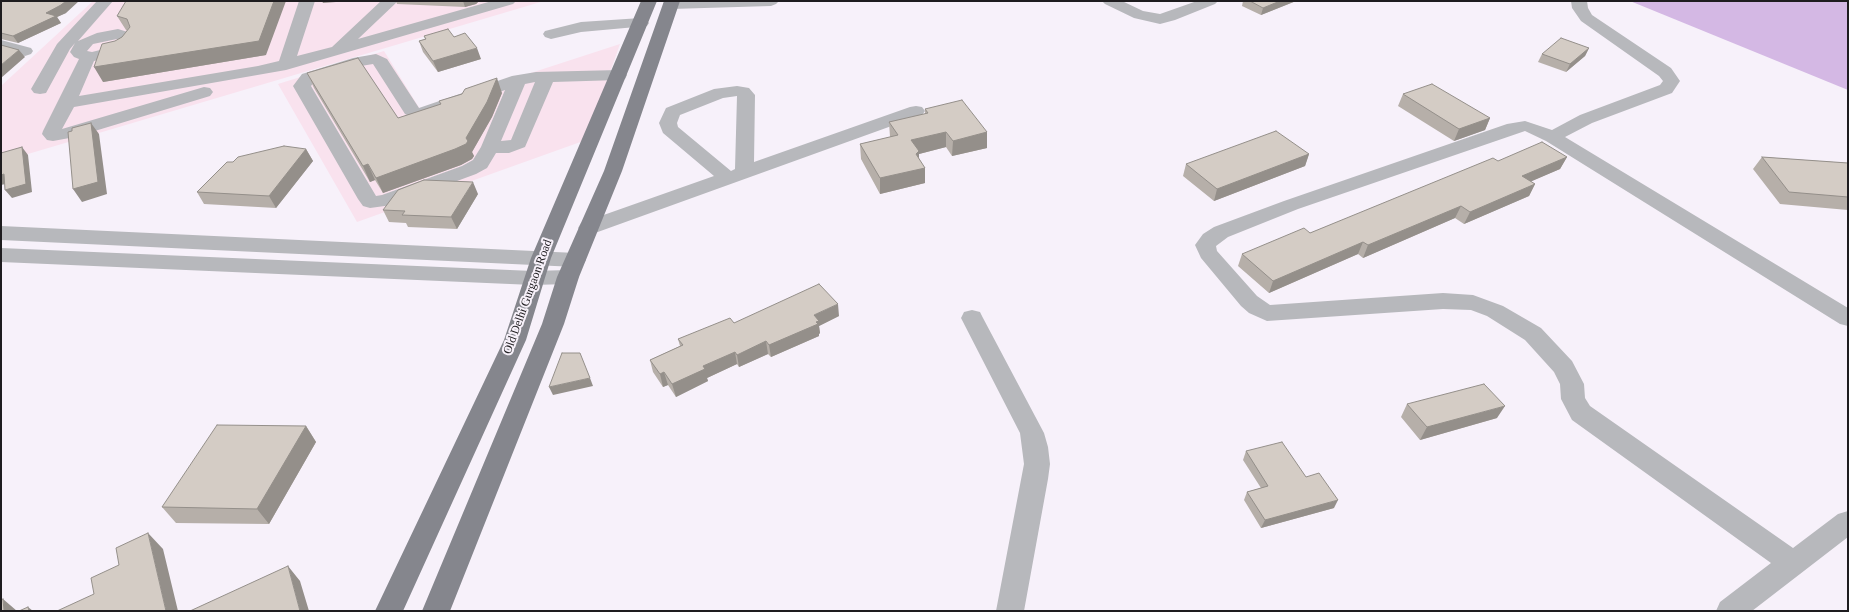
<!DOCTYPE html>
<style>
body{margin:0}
#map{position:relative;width:1849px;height:612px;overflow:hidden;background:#f7f1fa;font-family:"Times New Roman",serif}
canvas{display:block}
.frame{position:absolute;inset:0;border:2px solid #1e1c1f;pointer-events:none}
</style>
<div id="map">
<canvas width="1849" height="612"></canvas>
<div class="frame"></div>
</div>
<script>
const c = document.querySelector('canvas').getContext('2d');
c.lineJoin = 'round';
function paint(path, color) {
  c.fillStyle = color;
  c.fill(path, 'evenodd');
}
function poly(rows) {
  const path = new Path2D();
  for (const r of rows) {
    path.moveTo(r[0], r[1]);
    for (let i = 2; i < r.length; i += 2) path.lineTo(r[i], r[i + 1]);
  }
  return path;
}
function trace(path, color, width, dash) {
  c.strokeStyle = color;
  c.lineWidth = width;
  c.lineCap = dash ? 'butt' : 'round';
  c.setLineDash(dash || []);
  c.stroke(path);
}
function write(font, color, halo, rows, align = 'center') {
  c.font = font + ' "Times New Roman",serif';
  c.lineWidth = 4;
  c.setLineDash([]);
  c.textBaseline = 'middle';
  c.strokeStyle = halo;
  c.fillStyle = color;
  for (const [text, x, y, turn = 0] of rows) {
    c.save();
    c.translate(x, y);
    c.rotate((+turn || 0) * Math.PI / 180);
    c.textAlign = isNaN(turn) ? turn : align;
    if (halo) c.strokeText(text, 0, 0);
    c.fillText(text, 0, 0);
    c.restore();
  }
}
const commercial = poly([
 [93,1,544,1,1,162,1,86],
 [620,44,586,140,357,222,278,84,384,51,420,109]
]);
const green = poly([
 [1630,1,1848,1,1848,90]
]);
const minor = poly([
 [97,1,113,1,78,41,97,33,118,29,134,34,137,40,129,50,123,54,94,61,79,96,258,66,279,61,299,1,315,1,297,56,332,47,381,1,398,1,358,39,492,1,516,1,513,4,286,70,74,107,62,129,204,87,210,88,213,92,210,96,75,137,53,141,47,140,42,134,43,131,79,59,74,57,70,52,75,43,70,49,46,93,40,94,34,93,31,89,57,44,97,1],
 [117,39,121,40,112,47,92,52,87,51,93,44,117,39],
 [665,1,779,1,776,4,771,6,671,9,666,7,663,4,665,1],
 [1102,1,1122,1,1143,11,1160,14,1197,1,1218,1,1215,4,1175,20,1160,24,1134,18,1105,4,1102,1],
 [1571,1,1587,1,1588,8,1592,15,1671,68,1680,81,1672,93,1592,123,1565,137,1848,308,1848,326,1840,324,1546,141,1525,131,1298,209,1228,237,1216,246,1217,251,1257,296,1270,305,1443,293,1473,295,1503,306,1541,328,1572,361,1584,384,1585,398,1590,406,1793,548,1838,514,1848,511,1848,537,1752,611,1716,611,1720,602,1771,563,1572,420,1561,399,1560,384,1554,372,1525,340,1487,316,1471,310,1443,309,1267,321,1249,313,1241,306,1201,258,1195,245,1203,234,1214,227,1284,201,1507,124,1525,121,1552,130,1580,115,1660,85,1663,81,1659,76,1581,21,1572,8,1571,1],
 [641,18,647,20,649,23,647,26,581,32,551,39,545,37,543,34,545,31,581,22,641,18],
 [1,40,31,48,33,51,31,54,25,56,1,50,1,40],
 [376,54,387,59,419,108,512,76,536,72,619,70,625,71,627,75,625,79,619,80,553,82,525,147,509,153,496,153,487,168,476,174,392,205,370,208,363,206,358,199,293,86,302,74,353,58,376,54],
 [373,64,405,114,416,119,432,116,505,90,481,147,473,160,462,166,382,195,376,196,311,86,314,82,361,66,373,64],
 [535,82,511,140,501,141,525,84,535,82],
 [737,86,749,88,755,95,754,162,910,107,916,106,922,107,925,111,922,115,595,233,588,234,581,233,578,228,581,223,714,176,663,133,659,123,666,108,714,89,737,86],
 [737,96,735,169,731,171,678,127,677,123,680,115,723,98,737,96],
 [1,226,576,253,583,255,586,260,583,265,576,267,1,240,1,226],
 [1,248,533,271,568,270,576,272,579,277,576,282,568,284,533,285,1,262,1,248],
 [972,310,980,312,983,318,1044,433,1048,447,1050,464,1048,479,1024,611,996,611,1024,464,1020,433,961,318,964,312,972,310]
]);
const major = poly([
 [641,1,657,1,551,258,526,340,403,611,375,611,504,340,531,258,641,1],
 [664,1,680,1,622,171,579,277,564,324,450,611,422,611,542,324,557,277,604,171,664,1]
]);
const wall = poly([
 [1,1,66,13,57,17,61,23,18,43,1,39],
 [396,1,479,1,476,4,465,7,397,4],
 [1243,1,1296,1,1261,15,1242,6],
 [117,16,266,55,103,82,115,41,122,37,127,30,126,30],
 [424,36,454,37,481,59,438,72,423,52,419,41,425,39],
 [1589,48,1585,56,1566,72,1538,62,1542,54],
 [307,73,398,118,440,104,439,101,502,93,492,117,472,152,474,156,472,159,461,165,383,193,375,180,370,182,314,88],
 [1403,94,1490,118,1485,130,1454,141,1398,106],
 [925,109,987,132,987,148,952,156,946,147,919,154,919,159,925,168,925,183,880,194,861,159,860,144,890,137,889,122,925,114],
 [306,149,313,161,276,208,204,204,197,192,233,162],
 [1309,154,1305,166,1214,201,1183,176,1186,164],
 [1567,157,1560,169,1531,181,1535,184,1529,196,1464,224,1455,218,1363,258,1358,254,1269,293,1238,266,1242,254,1310,233,1498,161],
 [1762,157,1848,163,1848,210,1780,204,1753,169],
 [478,194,457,229,408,227,406,223,389,222,383,210],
 [839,316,819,326,820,333,819,334,819,336,771,357,768,354,739,367,737,364,707,378,708,381,676,397,668,385,663,387,653,372,650,360,680,346,678,339,734,323],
 [1407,404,1497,418,1420,440,1401,417],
 [306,426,316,442,269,524,176,523,162,507],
 [1246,451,1306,477,1334,508,1261,528,1244,500,1247,492,1261,488,1243,460]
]);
const shadedWall = poly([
 [66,1,79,1,66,13,57,17,61,23,18,43,13,36,46,13],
 [274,1,286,1,266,55,103,82,94,67],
 [322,1,349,1,323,3],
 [463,1,479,1,476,4,465,7],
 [1280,1,1296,1,1261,15,1263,8],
 [477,48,481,59,438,72,433,61],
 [1589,48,1585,56,1566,72,1570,64],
 [19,50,25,57,1,78,1,65],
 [497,78,502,93,492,117,472,152,474,156,472,159,461,165,383,193,376,178,466,138],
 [1490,118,1485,130,1454,141,1459,129],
 [91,123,99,134,107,194,82,202,73,189],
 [946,132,946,147,919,154,919,166,911,140],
 [987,132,987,148,952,156,953,141],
 [22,147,28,155,32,192,12,198,5,190],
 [306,149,313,161,276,208,269,196],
 [1309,154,1305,166,1214,201,1217,189],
 [1567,157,1560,169,1516,188,1522,176],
 [368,164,375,180,370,182,363,166],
 [925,168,925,183,880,194,880,178],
 [4,174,10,183,1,185,1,175],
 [473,182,478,194,457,229,451,217],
 [1535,184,1529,196,1464,224,1470,212],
 [1461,206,1455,218,1363,258,1368,245],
 [1363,242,1358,254,1269,293,1273,281],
 [838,304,839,316,819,326,820,333,819,334,819,336,771,357,769,345,814,315],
 [766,341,768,354,739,367,737,355],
 [735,352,737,364,707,378,708,381,676,397,672,384,703,366],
 [664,372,668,385,663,387,660,374],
 [590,378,593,386,553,395,549,387],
 [1505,406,1497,418,1420,440,1427,427],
 [306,426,316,442,269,524,257,509],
 [1338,500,1334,508,1261,528,1265,520],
 [148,533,163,549,178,611,166,611],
 [288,566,300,581,309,611,300,611],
 [3,599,17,611,4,611],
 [28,607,33,611,29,611]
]);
const building = poly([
 [1,1,66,1,61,5,46,13,56,16,13,36,1,33,1,1],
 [126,1,274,1,259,41,94,67,102,44,115,41,122,37,130,27,127,19,117,16,126,1],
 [1250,1,1280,1,1263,8,1250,1],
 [448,29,454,37,465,33,477,48,433,61,419,41,426,39,424,36,448,29],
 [1561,38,1589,48,1570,64,1542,54,1561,38],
 [1,45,19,50,1,65,1,45],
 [358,58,398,118,441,104,439,101,462,94,465,89,497,78,487,102,466,138,468,141,466,144,455,149,376,178,368,164,363,166,307,73,358,58],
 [1432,84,1490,118,1459,129,1403,94,1432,84],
 [962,100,987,132,953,141,946,132,911,140,919,151,916,154,925,168,880,178,860,144,898,135,889,122,928,113,925,109,962,100],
 [91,123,98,182,73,189,68,132,72,131,72,128,91,123],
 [1276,131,1309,154,1217,189,1186,164,1276,131],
 [1542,142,1567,157,1522,176,1535,184,1470,212,1461,206,1368,245,1363,242,1273,281,1242,254,1304,228,1310,233,1493,158,1498,161,1542,142],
 [284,146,306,149,269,196,197,192,227,162,233,162,238,157,284,146],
 [22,147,26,184,5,190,4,174,1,175,1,153,22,147],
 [1762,157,1848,163,1848,197,1789,192,1762,157],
 [424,180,473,182,451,217,402,215,405,211,383,210,398,190,424,180],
 [819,284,838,304,814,315,819,321,816,322,818,324,769,345,766,341,737,355,735,352,703,366,705,369,672,384,664,372,660,374,650,360,683,345,678,339,730,318,734,323,819,284],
 [562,353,580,353,590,378,549,387,562,353],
 [1484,384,1505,406,1427,427,1407,404,1484,384],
 [217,425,306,426,257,509,162,507,217,425],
 [1282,442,1306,477,1319,473,1338,500,1265,520,1247,492,1268,486,1246,451,1282,442],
 [148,533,166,611,57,611,94,594,91,578,119,565,116,548,148,533],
 [288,566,300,611,190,611,288,566],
 [3,599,4,611,1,611,1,600,3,599],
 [28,607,29,611,19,611,28,607]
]);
const streetNames = [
 ["Old Delhi Gurgaon Road",528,297,-70]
];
paint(commercial, '#f9e2ee');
paint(green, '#d4b8e4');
paint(minor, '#b7b8bc');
paint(major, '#85868d');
paint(wall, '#b6afa9');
paint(shadedWall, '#948f8a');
paint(building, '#d4ccc5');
trace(building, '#948f8a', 1);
write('12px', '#1e1c1f', '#f7f1fa', streetNames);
</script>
